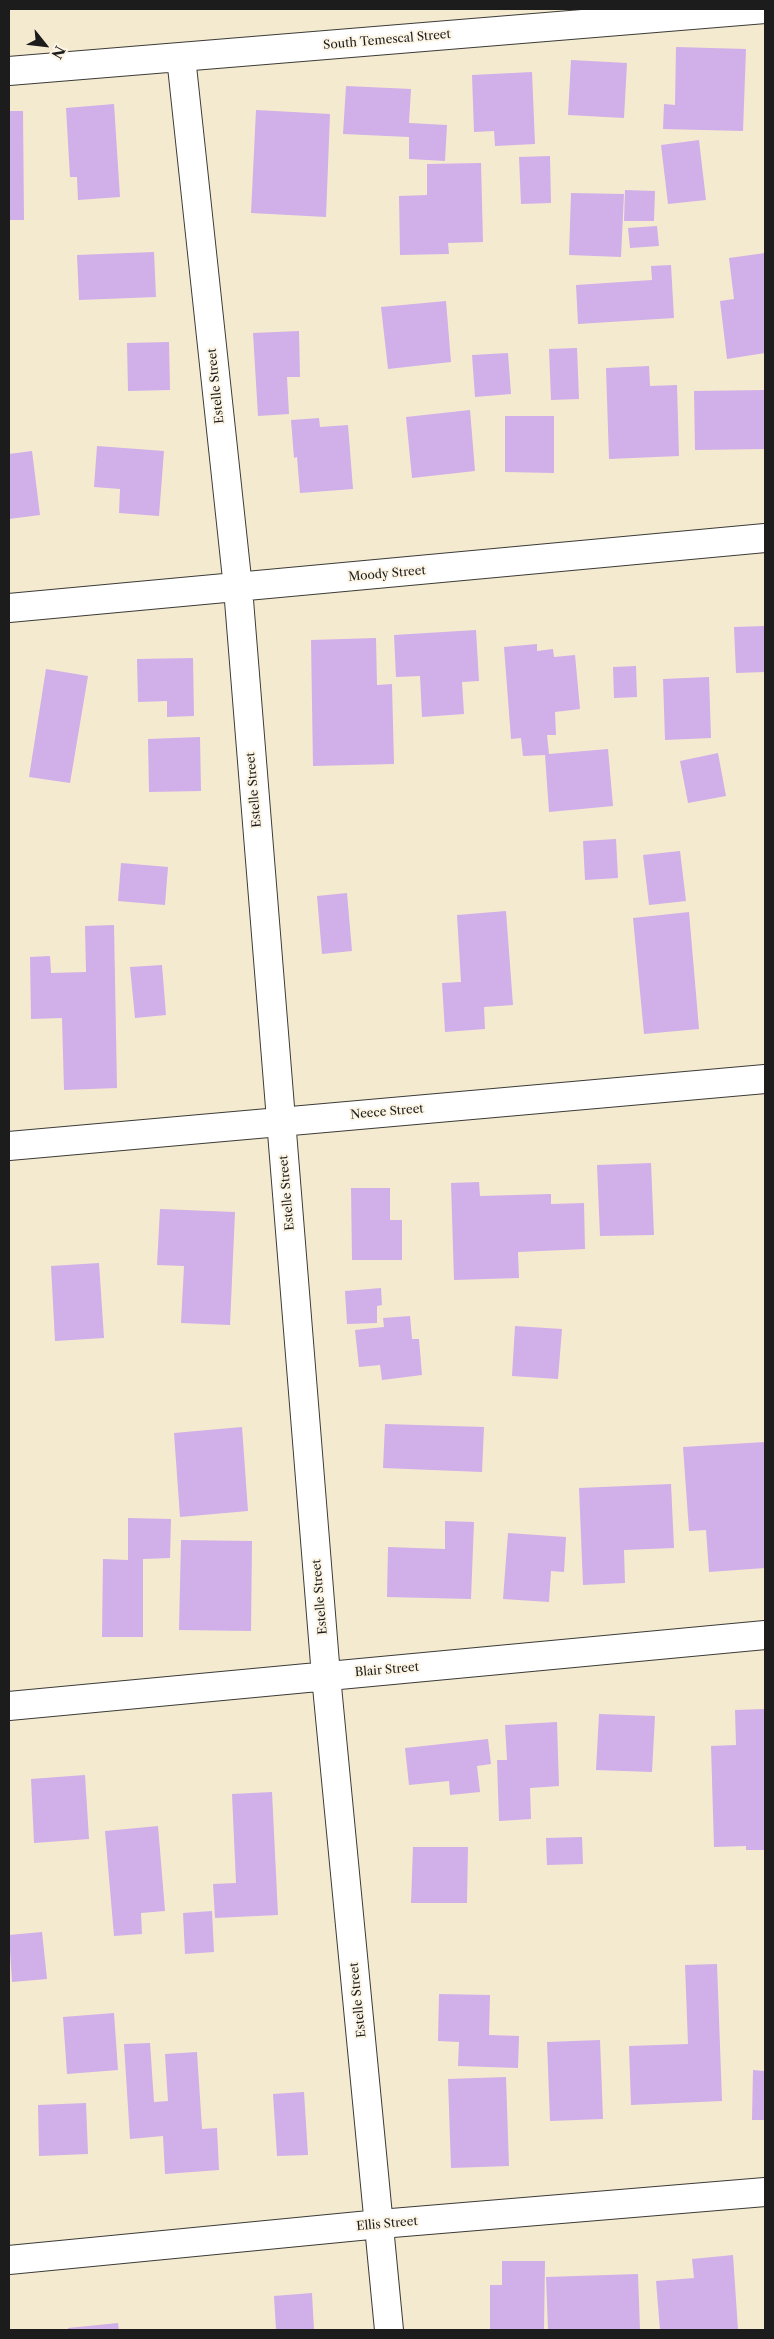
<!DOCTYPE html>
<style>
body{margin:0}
#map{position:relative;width:774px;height:2339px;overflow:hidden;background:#f4ead0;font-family:"Libre Caslon Text",serif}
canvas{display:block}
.frame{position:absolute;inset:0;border:10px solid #1c1c1c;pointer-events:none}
.north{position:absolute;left:20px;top:20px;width:50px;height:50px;-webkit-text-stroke:4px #fcf5e5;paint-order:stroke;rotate:119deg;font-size:14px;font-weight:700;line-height:20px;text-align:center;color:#1c1c1c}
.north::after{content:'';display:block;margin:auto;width:18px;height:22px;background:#1c1c1c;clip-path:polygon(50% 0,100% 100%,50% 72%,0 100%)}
</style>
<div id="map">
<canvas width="774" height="2339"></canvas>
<div class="frame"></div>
<div class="north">N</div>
</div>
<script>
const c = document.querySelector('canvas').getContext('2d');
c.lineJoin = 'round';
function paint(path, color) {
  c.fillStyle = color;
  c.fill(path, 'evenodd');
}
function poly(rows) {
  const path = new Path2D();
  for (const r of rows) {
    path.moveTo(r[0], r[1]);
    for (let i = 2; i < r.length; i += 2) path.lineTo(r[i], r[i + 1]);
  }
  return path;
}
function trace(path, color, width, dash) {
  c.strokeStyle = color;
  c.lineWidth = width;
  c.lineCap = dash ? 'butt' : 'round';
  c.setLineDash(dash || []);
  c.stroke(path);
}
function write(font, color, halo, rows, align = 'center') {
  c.font = font + ' "Libre Caslon Text",serif';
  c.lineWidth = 4;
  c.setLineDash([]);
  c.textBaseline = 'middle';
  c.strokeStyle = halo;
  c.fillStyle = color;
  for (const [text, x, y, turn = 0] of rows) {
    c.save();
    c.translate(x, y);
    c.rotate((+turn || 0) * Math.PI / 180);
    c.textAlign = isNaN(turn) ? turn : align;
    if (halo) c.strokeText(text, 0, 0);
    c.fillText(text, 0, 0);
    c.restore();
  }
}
const building = poly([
 [676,47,746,49,743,131,663,129,664,104,675,105],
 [571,60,627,63,624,118,568,115],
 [532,72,535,144,495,146,494,131,474,132,472,75],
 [346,86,411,89,409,123,447,125,445,161,409,159,409,137,343,134],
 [114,104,120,197,78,200,77,177,70,177,66,108],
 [256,110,330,114,326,217,251,213],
 [9,111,23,111,24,220,9,220],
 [699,140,706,200,668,204,661,145],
 [550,156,551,203,521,204,519,157],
 [481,163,483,242,448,243,449,254,400,255,399,196,427,195,427,164],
 [625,190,655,191,654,221,624,221],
 [571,193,624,194,621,257,569,255],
 [657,226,659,246,630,248,628,228],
 [154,252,156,297,79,300,77,255],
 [765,253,765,353,727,359,720,301,734,299,729,258],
 [671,265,674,318,578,324,576,285,652,280,651,266],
 [446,301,451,362,388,369,381,307],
 [299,331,300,377,287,377,289,414,258,416,253,333],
 [169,342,170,390,128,391,127,343],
 [577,348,579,399,551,400,549,349],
 [508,353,511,394,475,397,472,355],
 [649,366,650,386,677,385,679,456,609,459,606,368],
 [765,390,765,449,695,450,694,391],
 [470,410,475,471,412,478,406,417],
 [505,416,554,416,554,473,505,472],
 [319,418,320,427,348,425,353,489,300,493,297,457,294,458,291,420],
 [97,446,164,451,159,516,119,513,120,489,94,487],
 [32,451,40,515,9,519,9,454],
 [765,626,765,672,736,673,734,627],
 [476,630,479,681,462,682,464,714,422,717,420,676,396,677,394,635],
 [376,638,377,685,392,684,394,764,313,766,311,640],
 [537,644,537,651,553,649,554,657,575,655,580,709,555,712,556,735,547,735,549,754,608,749,613,806,549,812,545,755,523,756,521,738,511,739,504,647],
 [193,658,194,716,167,717,167,701,138,702,137,659],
 [636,666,637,697,614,698,613,667],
 [46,669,88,676,70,783,29,777],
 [709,677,711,738,665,740,663,679],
 [200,737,201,791,149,792,148,739],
 [718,753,726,796,688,803,680,761],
 [616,839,618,878,585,880,583,841],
 [680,851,686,901,649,905,643,855],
 [121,863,168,867,165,905,118,901],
 [347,893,352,951,322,954,317,896],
 [506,911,513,1005,484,1007,485,1029,445,1032,442,983,461,982,457,915],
 [689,912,699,1029,644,1034,633,918],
 [114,925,117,1088,64,1090,62,1018,31,1019,30,957,50,956,51,973,86,972,85,926],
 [162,965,166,1015,135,1018,130,967],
 [651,1163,654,1235,600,1236,597,1165],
 [479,1182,480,1196,551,1194,551,1204,584,1203,585,1249,518,1252,519,1278,454,1280,451,1183],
 [351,1188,390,1188,390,1220,402,1220,402,1260,352,1260],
 [160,1209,235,1212,230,1325,181,1323,184,1266,157,1265],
 [99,1263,104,1338,55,1341,51,1266],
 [381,1288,382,1305,377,1306,377,1323,347,1324,345,1291],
 [410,1316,412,1339,419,1339,422,1375,382,1380,380,1365,359,1367,355,1330,384,1327,383,1318],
 [515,1326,562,1329,558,1379,512,1376],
 [385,1424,484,1427,482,1472,383,1468],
 [242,1427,248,1511,180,1517,174,1433],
 [765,1442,765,1568,709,1572,706,1530,689,1531,683,1447],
 [671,1484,674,1548,624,1550,625,1583,583,1585,579,1488],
 [128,1518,171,1519,170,1558,143,1559,143,1637,102,1637,103,1559,128,1560],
 [445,1521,474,1522,471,1599,387,1597,388,1547,445,1549],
 [508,1533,566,1537,564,1572,551,1571,549,1602,503,1599],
 [181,1540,252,1541,251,1631,179,1630],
 [765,1709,765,1850,746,1850,746,1846,714,1847,711,1746,736,1745,735,1710],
 [599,1714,655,1716,652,1772,596,1770],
 [557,1722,559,1786,530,1788,531,1819,499,1821,497,1760,507,1760,505,1725],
 [488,1739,491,1764,477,1766,480,1792,450,1795,449,1781,409,1785,405,1748],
 [85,1775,89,1839,34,1843,31,1779],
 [272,1792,278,1915,215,1918,213,1884,236,1883,232,1794],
 [158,1826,165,1911,141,1913,142,1934,114,1936,105,1831],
 [582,1837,583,1864,547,1865,546,1838],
 [413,1847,468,1847,467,1903,411,1903],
 [212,1911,214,1952,185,1954,183,1913],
 [42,1932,47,1979,12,1982,9,1935],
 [717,1964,722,2101,631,2105,629,2046,688,2044,685,1965],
 [439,1994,490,1995,489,2035,519,2036,518,2068,458,2066,459,2042,438,2041],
 [114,2013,118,2070,67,2074,63,2017],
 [600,2040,603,2119,550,2121,547,2042],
 [150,2043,154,2102,168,2101,165,2054,197,2052,202,2129,217,2128,219,2170,165,2174,163,2136,130,2139,124,2044],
 [753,2070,765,2071,765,2120,752,2120],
 [506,2077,509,2166,451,2168,448,2079],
 [304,2092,308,2155,277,2156,273,2094],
 [86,2103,88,2154,39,2156,38,2105],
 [733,2255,738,2330,660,2330,656,2281,694,2278,692,2259],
 [502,2261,545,2261,544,2330,490,2330,490,2285,502,2285],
 [638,2274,640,2330,548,2330,546,2277],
 [312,2293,314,2330,276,2330,274,2296],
 [118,2323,119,2330,68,2330,68,2328]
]);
const minor = poly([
 [181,57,238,588,326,1676,389,2330],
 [9,71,765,9],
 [9,608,765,538],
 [9,1146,765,1079],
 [9,1706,765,1635],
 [9,2260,380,2224,765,2192]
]);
const streetNames = [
 ["South Temescal Street",387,40,-5],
 ["Estelle Street",216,386,-96],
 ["Moody Street",387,574,-5],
 ["Estelle Street",254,790,-95],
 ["Neece Street",387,1112,-5],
 ["Estelle Street",287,1193,-95],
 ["Estelle Street",320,1597,-95],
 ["Blair Street",387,1670,-5],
 ["Estelle Street",358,2000,-96],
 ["Ellis Street",387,2224,-5]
];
paint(building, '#d1afe9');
trace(minor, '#3c3b37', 30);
trace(minor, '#fff', 28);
write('12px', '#1c1c1c', '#fcf5e5', streetNames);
</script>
